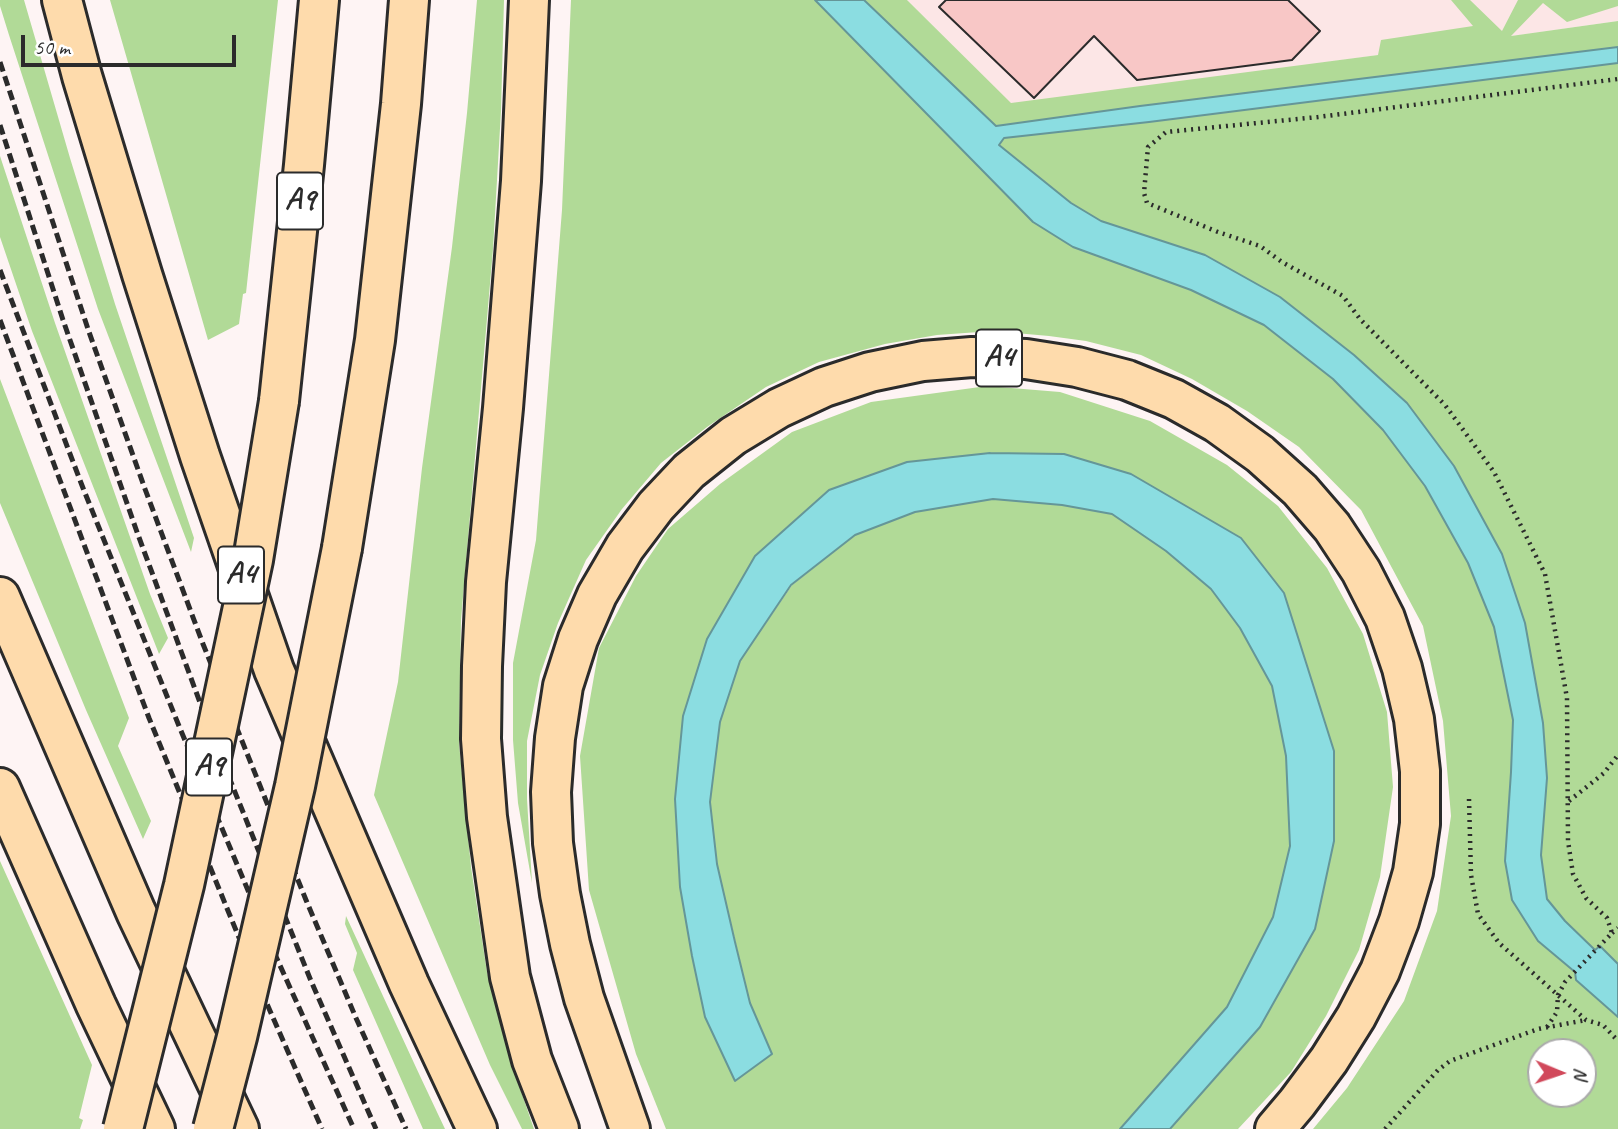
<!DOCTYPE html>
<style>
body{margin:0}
#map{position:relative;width:1618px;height:1129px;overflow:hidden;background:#fef4f4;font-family:Caveat,sans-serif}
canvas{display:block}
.north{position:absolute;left:1527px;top:1038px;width:70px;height:70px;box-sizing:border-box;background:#fff;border:2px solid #aaa;border-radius:50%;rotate:92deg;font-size:19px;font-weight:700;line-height:28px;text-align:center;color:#2b2b2b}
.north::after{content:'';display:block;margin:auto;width:24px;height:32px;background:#d1495b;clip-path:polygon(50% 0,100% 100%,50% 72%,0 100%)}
.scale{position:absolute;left:21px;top:35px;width:215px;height:32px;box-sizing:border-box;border:4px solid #2b2b2b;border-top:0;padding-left:9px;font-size:21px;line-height:24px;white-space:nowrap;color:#2b2b2b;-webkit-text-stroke:5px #fff;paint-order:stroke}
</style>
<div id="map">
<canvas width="1618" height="1129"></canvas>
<div class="north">N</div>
<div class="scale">50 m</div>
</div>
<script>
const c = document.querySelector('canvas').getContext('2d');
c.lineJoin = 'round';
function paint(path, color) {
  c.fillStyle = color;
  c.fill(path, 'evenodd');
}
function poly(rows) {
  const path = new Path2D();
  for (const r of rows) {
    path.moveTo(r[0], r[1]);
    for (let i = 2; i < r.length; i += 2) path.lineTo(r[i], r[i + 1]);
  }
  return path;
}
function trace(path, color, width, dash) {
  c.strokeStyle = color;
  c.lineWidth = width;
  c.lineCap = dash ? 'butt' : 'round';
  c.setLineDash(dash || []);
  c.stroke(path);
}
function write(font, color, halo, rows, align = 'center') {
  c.font = font + ' Caveat,sans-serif';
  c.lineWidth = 5;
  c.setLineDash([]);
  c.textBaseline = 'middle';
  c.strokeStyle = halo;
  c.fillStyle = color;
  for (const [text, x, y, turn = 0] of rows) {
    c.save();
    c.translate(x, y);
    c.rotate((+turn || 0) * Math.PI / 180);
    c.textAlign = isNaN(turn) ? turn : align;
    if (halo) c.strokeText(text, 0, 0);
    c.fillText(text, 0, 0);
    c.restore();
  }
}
const built = poly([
 [907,0,1618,0,1618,21,1293,67,1011,104]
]);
const green = poly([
 [0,0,24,0,70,158,115,304,194,538,191,552,98,309,9,35,0,6],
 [110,0,278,0,246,293,243,294,239,324,208,340],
 [477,0,504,0,501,111,493,249,461,620,459,743,471,867,487,972,511,1062,534,1129,522,1129,490,1065,374,795,398,682,422,468,452,247,467,113],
 [571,0,815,0,1033,222,1073,247,1191,290,1264,325,1333,379,1383,430,1425,486,1468,563,1494,627,1513,720,1511,772,1538,941,1576,972,1576,980,1618,1017,1618,1129,1313,1129,1347,1088,1404,1001,1437,911,1451,816,1443,721,1423,626,1361,510,1299,447,1247,411,1192,379,1141,355,1086,341,1049,336,993,331,937,335,885,344,819,362,766,387,707,427,661,463,622,509,586,560,558,623,540,675,527,741,527,799,532,883,518,803,513,740,513,663,536,540,562,210],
 [1541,1052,1583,1052,1583,1094,1541,1094],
 [864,0,907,0,1011,103,1378,55,1381,40,1473,26,1451,0,1470,0,1502,31,1518,0,1618,0,1618,6,1567,22,1543,3,1511,36,1618,21,1618,47,1140,106,996,126],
 [1618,63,1618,964,1600,946,1595,951,1565,921,1547,899,1541,855,1547,778,1525,623,1502,554,1454,466,1407,403,1354,355,1280,297,1205,255,1101,221,1071,203,999,145,1004,138,1149,122],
 [0,156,55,323,150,594,168,638,159,654,32,331,0,237],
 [0,379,129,718,118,746,151,821,143,839,86,710,0,503],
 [987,386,1060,392,1150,421,1227,465,1278,506,1327,568,1363,634,1387,712,1393,787,1380,877,1359,950,1326,1016,1291,1072,1238,1129,1170,1129,1260,1027,1315,929,1334,751,1284,593,1241,538,1131,474,1064,454,990,453,907,462,707,639,683,716,675,799,680,887,692,956,705,1017,735,1081,772,1054,750,1003,717,864,710,802,720,722,740,661,792,585,855,535,915,512,993,499,1062,505,1112,514,1166,551,1211,589,1240,628,1272,686,1286,756,1290,846,1273,917,1227,1007,1120,1129,666,1129,636,1054,589,890,580,756,599,648,636,576,668,529,720,484,792,432,871,402],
 [0,861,92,1065,79,1118,83,1120,80,1129,0,1129],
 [346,916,420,1076,445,1129,423,1129,353,970,357,953,345,924]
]);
const water = poly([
 [815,0,864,0,996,126,1140,106,1618,47,1618,63,1149,122,1004,138,999,145,1071,203,1101,221,1205,255,1280,297,1354,355,1407,403,1454,466,1502,554,1525,623,1543,723,1547,778,1541,855,1547,899,1565,921,1595,950,1600,946,1618,964,1618,1017,1576,980,1575,972,1538,941,1512,900,1505,861,1511,772,1513,720,1494,627,1468,563,1425,486,1383,430,1333,379,1264,325,1191,290,1073,247,1033,222,815,0],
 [990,453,1064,454,1131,474,1241,538,1284,593,1334,751,1334,841,1315,929,1260,1027,1170,1129,1120,1129,1227,1007,1273,917,1290,846,1286,756,1272,686,1240,628,1211,589,1166,551,1112,514,1062,505,993,499,915,512,855,535,791,585,740,661,720,722,710,802,717,864,735,942,750,1003,772,1054,735,1081,705,1017,692,956,680,887,675,799,683,716,707,639,755,556,829,490,907,462,990,453]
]);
const building = poly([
 [946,0,1288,0,1320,31,1292,60,1137,80,1094,36,1034,98,939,7,946,0]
]);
const path = poly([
 [1469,799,1471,875,1478,914,1499,943,1586,1020,1603,1025,1618,1041],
 [1569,801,1604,773,1618,755],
 [1612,933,1618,928],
 [1547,1027,1557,1012,1558,995,1565,982,1612,933,1607,918,1586,898,1573,874,1568,841,1567,698,1545,574,1494,472,1445,405,1360,319,1343,296,1282,262,1260,246,1218,232,1147,203,1144,193,1148,147,1166,132,1318,117,1618,79],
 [1385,1129,1438,1070,1450,1061,1538,1029,1586,1020]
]);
const highway = poly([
 [62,0,82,76,142,274,200,456,274,670,409,984,477,1129],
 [529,0,521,181,503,408,486,582,482,666,481,739,487,817,510,977,532,1060,559,1129],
 [279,401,304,165,319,0],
 [342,548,375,340,401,104,409,0],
 [0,597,136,912,239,1129],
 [0,788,96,1005,155,1129],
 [630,1129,584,998,570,944,560,894,553,843,551,792,555,738,563,686,578,639,597,595,625,547,656,506,689,471,733,436,779,408,824,387,870,372,923,361,972,357,1026,359,1077,367,1127,380,1174,399,1217,423,1260,454,1300,490,1332,527,1361,571,1385,618,1402,668,1414,719,1420,771,1420,824,1413,872,1399,921,1380,971,1356,1017,1329,1060,1297,1103,1275,1129]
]);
const rail = poly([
 [0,62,89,332,145,489,203,644,306,900,356,1018,406,1129],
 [0,125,63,320,137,532,212,735,311,981,376,1129],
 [0,270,83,488,179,726,273,950,354,1129],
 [0,320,149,718,256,979,322,1129]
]);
const highwayBridge = poly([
 [123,1129,184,885,253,560,279,401],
 [213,1129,237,1037,295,786,342,548]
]);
const shields = [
 [300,201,46],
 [999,358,46],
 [241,575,46],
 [209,767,46]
];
const shieldNames = [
 ["A9",300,201],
 ["A4",999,358],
 ["A4",241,575],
 ["A9",209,767]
];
paint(built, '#fce6e6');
paint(green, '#b1da97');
paint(water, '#8bdde1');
trace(water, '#659698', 2);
paint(building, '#f8c7c6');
trace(building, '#2b2b2b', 2);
trace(highway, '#2b2b2b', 44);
trace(path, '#2b2b2b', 4.5, [2, 5]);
trace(highway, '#fedbac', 38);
trace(rail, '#2b2b2b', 5, [10, 5]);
trace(highwayBridge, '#2b2b2b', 44, []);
trace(highwayBridge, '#fedbac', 38);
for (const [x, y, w] of shields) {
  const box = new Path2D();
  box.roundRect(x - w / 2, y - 28.5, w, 57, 5);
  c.fillStyle = '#fff';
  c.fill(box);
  trace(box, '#2b2b2b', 2);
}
write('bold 32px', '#2b2b2b', null, shieldNames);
</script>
